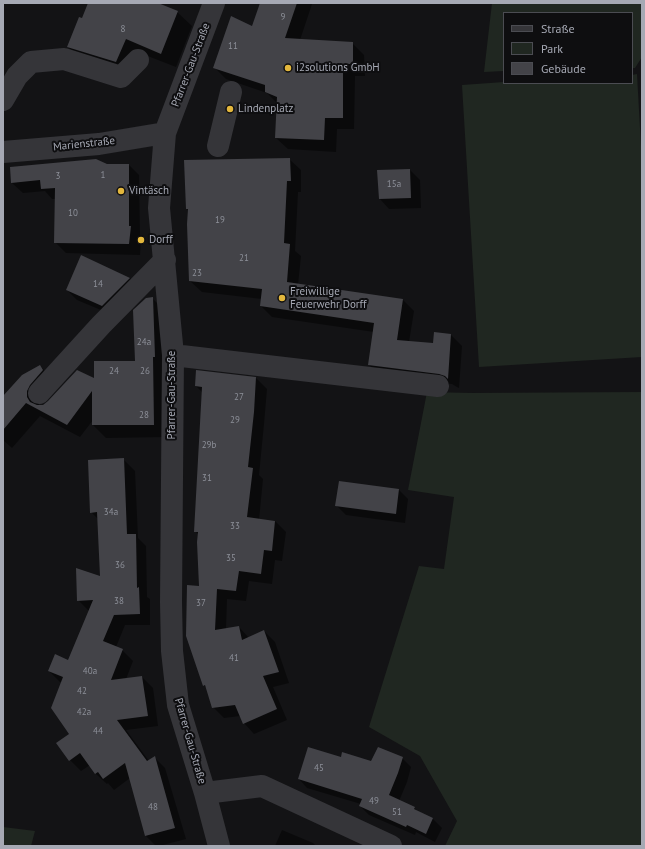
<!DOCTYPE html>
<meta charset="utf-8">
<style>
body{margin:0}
#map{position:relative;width:645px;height:849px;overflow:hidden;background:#131315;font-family:"PT Sans",sans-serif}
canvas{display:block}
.frame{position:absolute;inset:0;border:4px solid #a6a9b4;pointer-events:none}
.legend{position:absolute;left:503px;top:12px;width:130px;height:72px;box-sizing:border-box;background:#0e0e10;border:1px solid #4b4c52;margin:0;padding:5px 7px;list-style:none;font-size:12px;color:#a6a9b4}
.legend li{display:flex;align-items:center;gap:8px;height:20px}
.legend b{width:20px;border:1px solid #4b4c52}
</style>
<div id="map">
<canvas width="645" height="849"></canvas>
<div class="frame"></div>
<ul class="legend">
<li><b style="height:5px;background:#353539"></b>Straße</li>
<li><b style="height:11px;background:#202721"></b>Park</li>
<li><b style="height:11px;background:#434348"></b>Gebäude</li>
</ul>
</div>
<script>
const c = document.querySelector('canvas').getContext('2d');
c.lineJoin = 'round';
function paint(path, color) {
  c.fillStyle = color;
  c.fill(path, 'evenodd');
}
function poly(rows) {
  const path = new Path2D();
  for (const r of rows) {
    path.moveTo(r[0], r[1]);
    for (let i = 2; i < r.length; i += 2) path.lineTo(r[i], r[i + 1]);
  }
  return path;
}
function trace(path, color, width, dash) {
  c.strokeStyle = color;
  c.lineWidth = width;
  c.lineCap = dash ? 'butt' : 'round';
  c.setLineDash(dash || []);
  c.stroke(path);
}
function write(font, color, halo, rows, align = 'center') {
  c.font = font + ' "PT Sans",sans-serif';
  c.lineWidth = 4;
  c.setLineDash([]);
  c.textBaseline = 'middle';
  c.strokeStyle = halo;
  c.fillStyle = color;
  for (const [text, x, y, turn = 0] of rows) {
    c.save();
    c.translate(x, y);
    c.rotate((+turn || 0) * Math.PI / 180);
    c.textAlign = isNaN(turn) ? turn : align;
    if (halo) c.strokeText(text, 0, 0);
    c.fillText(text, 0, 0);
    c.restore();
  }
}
const green = poly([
 [492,3,642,3,642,57,635,68,632,68,632,13,504,13,504,71,484,72],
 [637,74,642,164,642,357,479,367,462,85,504,82,632,83,632,75],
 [427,392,471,393,642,392,642,846,445,846,457,821,420,756,369,727,419,566,444,569,454,497,408,490],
 [3,827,35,831,31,846,3,846]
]);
const shadow = poly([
 [89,3,155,3,177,12,192,26,176,67,140,53,130,76,82,61,68,47,83,19],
 [261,3,312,3,312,4,300,40,352,43,364,55,365,76,355,76,354,129,337,129,336,152,288,149,276,138,277,103,267,93,226,79,214,67,253,27],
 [289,159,301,170,301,192,298,192,295,251,301,256,298,285,403,300,414,311,409,342,434,344,435,333,451,335,462,346,459,388,457,387,452,384,381,376,369,365,374,332,272,317,261,306,262,299,202,292,190,281,189,211,187,209],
 [107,165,129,165,139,175,140,236,141,238,140,255,66,253,55,242,56,199,52,199,45,191,23,193,12,183],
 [410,170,420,180,421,208,389,209,380,199,378,171],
 [130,278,139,288,113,315,77,300,67,290],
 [152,298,165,311,167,437,106,438,93,425,93,420,80,437,40,416,12,448,3,440,3,398,40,366,53,379,42,398,39,404,39,406,43,406,96,380,136,362],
 [256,378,267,389,264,424,259,475,263,479,259,520,275,521,286,532,282,561,275,560,272,584,249,581,246,601,227,599,226,629,239,627,249,638,264,631,275,642,289,683,273,687,287,720,254,734,244,723,240,716,224,718,213,707,207,689,204,685,198,534,195,531,203,393,196,386],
 [124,460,135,471,138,538,146,546,147,597,150,599,150,625,125,625,116,647,122,650,133,661,126,679,142,677,153,688,158,726,126,730,149,761,154,757,165,768,186,839,159,846,156,846,146,836,130,778,114,790,108,783,107,784,96,774,90,765,81,771,70,760,71,734,62,682,60,682,49,671,69,661,89,611,78,600,101,578,99,520,91,512],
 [399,490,408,499,405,523,346,515,337,506],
 [341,758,372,762,402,758,411,767,407,782,399,801,414,808,419,812,433,819,442,828,435,842,416,832,415,835,369,815,360,806,361,804,307,788,299,779],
 [282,830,313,843,316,846,275,846]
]);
const building = poly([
 [88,3,158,3,178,11,161,54,126,39,116,62,67,47,79,17,82,18],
 [260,3,297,3,285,38,353,42,353,64,343,64,343,118,325,118,324,140,275,138,277,97,265,92,265,85,213,68,231,16,252,26],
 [290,158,291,181,287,181,284,243,290,244,287,282,403,299,397,340,433,343,434,332,451,334,448,379,445,376,439,374,368,365,374,323,260,306,262,289,189,281,187,224,188,209,186,209,184,160],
 [96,159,107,164,129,164,129,226,131,226,129,244,54,243,55,188,41,189,40,180,11,183,10,167],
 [410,169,411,198,379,199,377,170],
 [81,255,130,278,102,306,66,290],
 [153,297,155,357,153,357,154,425,92,425,92,391,67,425,26,403,3,430,3,396,22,375,40,365,43,370,30,385,27,391,27,397,30,402,37,405,43,405,48,401,77,370,94,378,94,361,135,361,133,310,146,298],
 [196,370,256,377,254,412,248,467,253,468,247,517,275,521,272,551,264,550,261,574,239,571,236,591,217,589,215,630,239,626,242,640,264,630,279,672,263,676,277,709,243,724,235,705,212,708,205,685,203,686,186,636,187,585,199,586,197,542,198,532,194,532,202,387,195,386],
 [124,458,127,534,136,534,137,588,139,587,140,614,114,615,103,641,123,649,111,680,142,676,148,716,117,720,147,761,155,756,175,828,145,836,125,763,103,779,98,772,95,774,80,753,69,761,56,743,69,734,51,708,63,677,48,671,55,654,68,660,93,600,77,601,76,568,100,576,97,512,90,513,88,460],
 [339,481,399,489,396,514,335,506],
 [308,747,341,757,342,752,371,761,378,747,403,757,398,773,389,795,415,807,414,809,433,818,426,834,407,825,406,827,359,806,362,799,298,779]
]);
const minor = poly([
 [214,3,165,133,159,208,173,355,171,602,172,651,178,705,205,793,219,846],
 [3,100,17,76,31,62,64,59,121,77,138,60],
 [218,146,231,92],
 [3,152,99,144,165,133],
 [173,355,438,386],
 [39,393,101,325,165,260],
 [205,793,262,786,391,846]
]);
const markers = [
 [288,68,4,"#e3b73d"],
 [230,109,4,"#e3b73d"],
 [121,191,4,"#e3b73d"],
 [141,240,4,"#e3b73d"],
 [282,298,4,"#e3b73d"]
];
const numberNames = [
 ["9",283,17],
 ["8",123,29],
 ["11",233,46],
 ["1",103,175],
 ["3",58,176],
 ["15a",394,184],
 ["10",73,213],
 ["19",220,220],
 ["21",244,258],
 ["23",197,273],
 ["14",98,284],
 ["24a",144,342],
 ["24",114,371],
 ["26",145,371],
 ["27",239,397],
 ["28",144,415],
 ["29",235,420],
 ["29b",209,445],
 ["31",207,478],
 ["34a",111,512],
 ["33",235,526],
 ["35",231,558],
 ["36",120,565],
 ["38",119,601],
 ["37",201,603],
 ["41",234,658],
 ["40a",90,671],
 ["42",82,691],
 ["42a",84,712],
 ["44",98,731],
 ["45",319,768],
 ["49",374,801],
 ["48",153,807],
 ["51",397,812]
];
const streetNames = [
 ["Pfarrer-Gau-Straße",191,65,-69],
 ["Marienstraße",84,144,-6],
 ["Pfarrer-Gau-Straße",172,395,-90],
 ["Pfarrer-Gau-Straße",190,741,74]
];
const poiNames = [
 ["i2solutions GmbH",296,68],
 ["Lindenplatz",238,109],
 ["Vintäsch",129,191],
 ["Dorff",149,240],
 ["Freiwillige",290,292],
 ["Feuerwehr Dorff",290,305]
];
paint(green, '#202721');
paint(shadow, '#0007');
paint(building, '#434348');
trace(minor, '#353539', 22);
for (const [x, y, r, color] of markers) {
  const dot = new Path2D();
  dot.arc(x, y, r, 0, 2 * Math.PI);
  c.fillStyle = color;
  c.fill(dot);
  trace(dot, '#0e0e10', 1.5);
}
write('9px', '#8d9099', null, numberNames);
write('11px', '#a6a9b4', '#0e0e10', streetNames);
write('11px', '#a6a9b4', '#0e0e10', poiNames, 'left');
</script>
